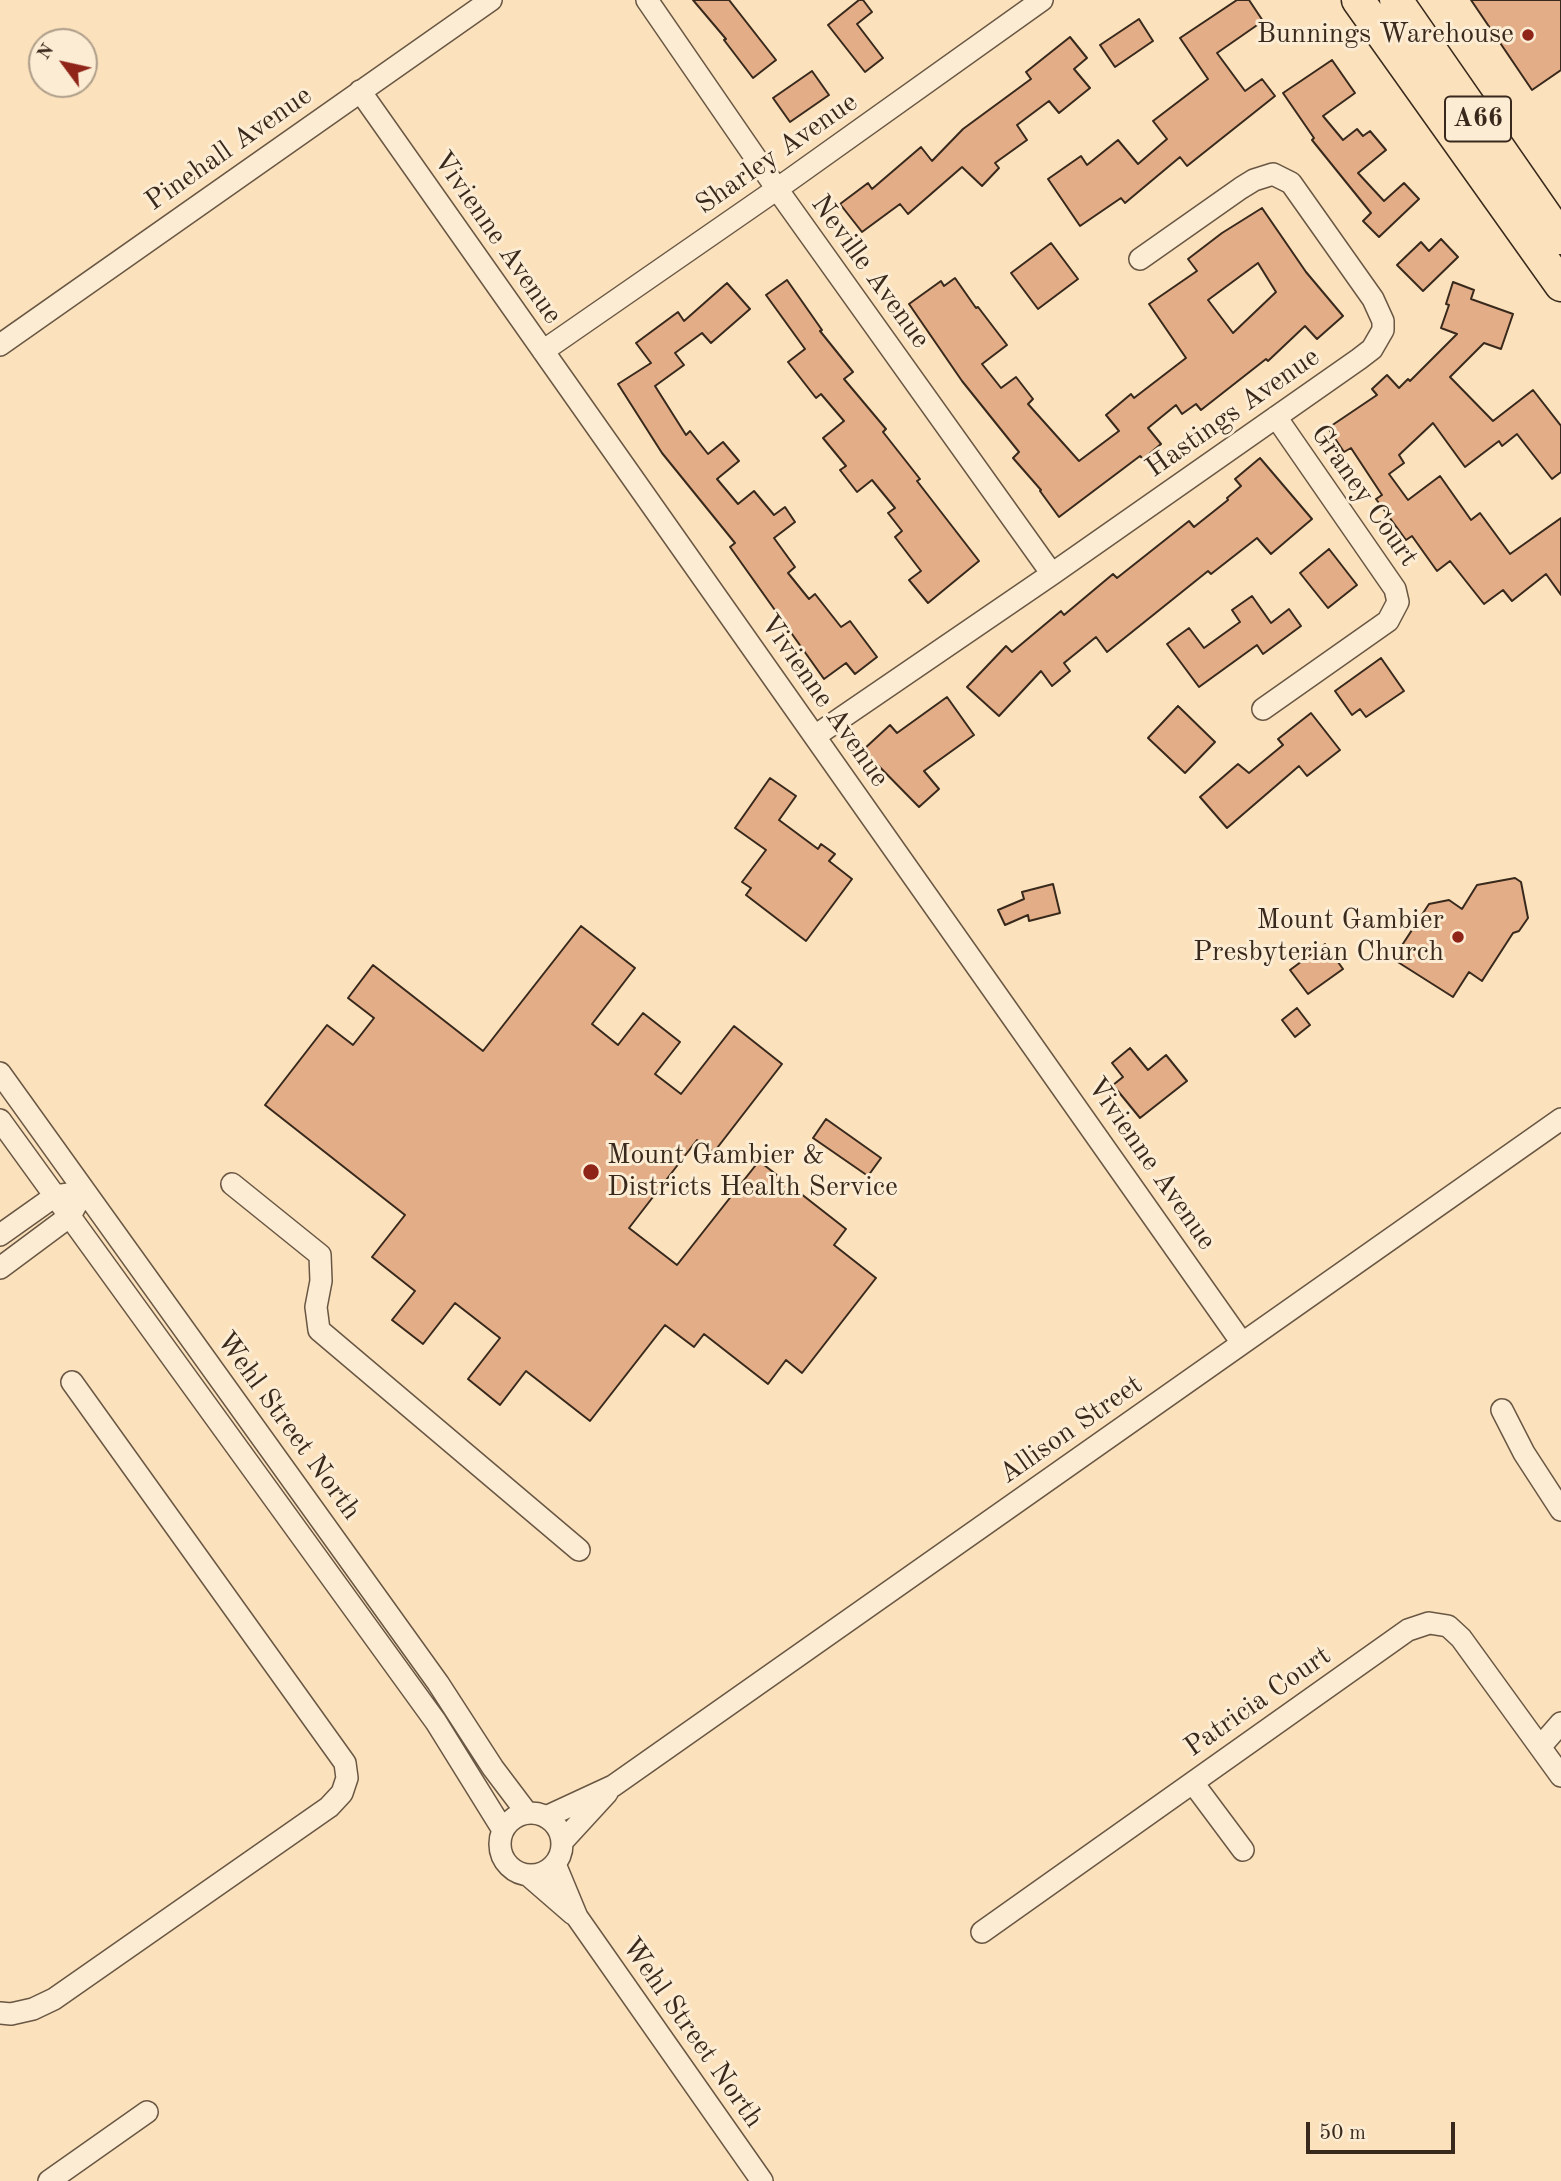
<!DOCTYPE html>
<style>
body{margin:0}
#map{position:relative;width:1561px;height:2181px;overflow:hidden;background:#fbe1bc;font-family:"Old Standard TT",serif}
canvas{display:block}
.north{position:absolute;left:28px;top:28px;width:70px;height:70px;box-sizing:border-box;background:#fcecd3;border:2px solid #ae9e8a;border-radius:50%;rotate:303deg;font-size:19px;font-weight:700;line-height:28px;text-align:center;color:#38291c}
.north::after{content:'';display:block;margin:auto;width:24px;height:32px;background:#8f2418;clip-path:polygon(50% 0,100% 100%,50% 72%,0 100%)}
.scale{position:absolute;left:1306px;top:2122px;width:149px;height:32px;box-sizing:border-box;border:4px solid #38291c;border-top:0;padding-left:9px;font-size:21px;line-height:24px;white-space:nowrap;color:#38291c;-webkit-text-stroke:5px #fcecd3;paint-order:stroke}
</style>
<div id="map">
<canvas width="1561" height="2181"></canvas>
<div class="north">N</div>
<div class="scale">50 m</div>
</div>
<script>
const c = document.querySelector('canvas').getContext('2d');
c.lineJoin = 'round';
function paint(path, color) {
  c.fillStyle = color;
  c.fill(path, 'evenodd');
}
function poly(rows) {
  const path = new Path2D();
  for (const r of rows) {
    if (r.length === 3) {
      path.moveTo(r[0] + r[2], r[1]);
      path.arc(r[0], r[1], r[2], 0, 2 * Math.PI);
      continue;
    }
    path.moveTo(r[0], r[1]);
    for (let i = 2; i < r.length; i += 2) path.lineTo(r[i], r[i + 1]);
  }
  return path;
}
function trace(path, color, width, dash) {
  c.strokeStyle = color;
  c.lineWidth = width;
  c.lineCap = dash ? 'butt' : 'round';
  c.setLineDash(dash || []);
  c.stroke(path);
}
function write(font, color, halo, rows, align = 'center') {
  c.font = font + ' "Old Standard TT",serif';
  c.lineWidth = 6;
  c.setLineDash([]);
  c.textBaseline = 'middle';
  c.strokeStyle = halo;
  c.fillStyle = color;
  for (const [text, x, y, turn = 0] of rows) {
    c.save();
    c.translate(x, y);
    c.rotate((+turn || 0) * Math.PI / 180);
    c.textAlign = isNaN(turn) ? turn : align;
    if (halo) c.strokeText(text, 0, 0);
    c.fillText(text, 0, 0);
    c.restore();
  }
}
const building = poly([
 [693,0,729,0,776,60,753,78,724,40,726,39,693,0],
 [859,0,863,0,872,12,857,24,883,58,865,72,828,25,859,0],
 [1237,0,1249,0,1263,21,1217,53,1245,91,1262,79,1275,96,1187,166,1180,157,1125,203,1121,198,1080,226,1048,179,1081,156,1087,165,1118,140,1138,164,1167,139,1153,121,1208,79,1180,38,1237,0],
 [1471,0,1561,0,1561,70,1532,90,1471,0],
 [1139,19,1153,41,1115,67,1100,45,1139,19],
 [1070,37,1087,58,1074,69,1090,88,1059,113,1049,101,1017,125,1027,140,995,163,999,168,982,186,962,167,908,214,900,204,862,232,840,204,868,183,872,189,921,147,932,161,963,129,1031,79,1026,72,1070,37],
 [1332,60,1355,93,1323,116,1343,140,1357,129,1363,136,1370,131,1386,150,1358,173,1384,201,1404,183,1419,199,1379,237,1363,221,1371,213,1312,140,1314,138,1283,93,1332,60],
 [812,71,829,95,790,122,773,98,812,71],
 [1262,208,1306,272,1343,316,1317,339,1305,326,1268,361,1266,359,1201,410,1196,404,1182,414,1176,405,1148,428,1161,444,1143,459,1140,456,1059,517,1040,491,1041,490,1013,458,1019,452,962,381,909,304,941,281,944,286,955,278,976,308,978,307,1007,345,982,364,1001,388,1016,377,1033,399,1028,404,1079,461,1119,431,1106,415,1131,394,1134,398,1186,358,1149,304,1197,271,1188,259,1222,233,1262,208],
 [1258,263,1276,292,1233,333,1208,300,1258,263],
 [1441,239,1458,257,1423,291,1397,265,1421,242,1429,251,1441,239],
 [1051,243,1078,279,1038,309,1011,273,1051,243],
 [787,280,822,330,820,331,853,372,844,379,886,429,883,432,920,479,917,481,979,561,928,603,909,580,921,571,895,537,902,531,888,513,895,508,872,480,857,492,840,470,846,466,823,438,844,421,821,394,816,398,788,362,805,349,766,295,787,280],
 [1453,282,1474,290,1471,299,1513,314,1501,349,1484,343,1450,377,1493,421,1533,390,1561,426,1561,472,1552,479,1517,434,1502,446,1499,441,1465,467,1433,423,1399,455,1404,463,1389,474,1408,500,1440,476,1471,520,1480,513,1510,554,1561,518,1561,595,1546,574,1512,601,1503,590,1484,604,1450,561,1437,571,1412,536,1406,540,1376,499,1382,495,1351,448,1344,452,1328,428,1377,395,1372,389,1387,375,1399,388,1408,379,1410,381,1457,334,1441,328,1449,305,1446,304,1453,282],
 [727,283,750,309,711,343,702,333,675,353,684,365,655,386,686,435,690,431,708,454,723,442,739,461,717,479,738,504,754,491,774,515,785,507,795,522,774,538,795,567,788,573,809,599,815,594,841,627,850,621,877,657,855,674,846,663,824,679,730,547,735,543,662,453,618,384,651,363,636,343,678,312,684,321,727,283],
 [1260,458,1312,519,1271,554,1257,538,1211,574,1208,571,1107,652,1096,637,1064,663,1070,671,1052,686,1041,671,999,716,967,687,1006,646,1012,652,1061,611,1064,615,1113,574,1117,578,1189,521,1194,527,1228,500,1227,498,1241,486,1235,479,1260,458],
 [1329,549,1357,585,1328,608,1300,573,1329,549],
 [1252,596,1271,623,1289,609,1301,626,1263,654,1257,645,1199,687,1167,644,1189,628,1204,648,1240,622,1232,610,1252,596],
 [1381,658,1404,691,1366,717,1360,709,1352,715,1335,691,1381,658],
 [947,697,974,735,924,771,939,789,919,807,863,750,890,725,897,733,947,697],
 [1178,706,1215,742,1185,773,1148,738,1178,706],
 [1311,713,1340,750,1307,776,1299,766,1227,828,1200,797,1238,764,1249,773,1283,745,1278,739,1311,713],
 [770,778,796,796,779,820,818,849,821,844,835,854,829,861,852,879,806,941,746,895,751,888,742,882,766,850,735,828,770,778],
 [1515,878,1521,882,1528,918,1519,931,1513,933,1482,981,1469,972,1453,997,1393,959,1429,904,1449,900,1462,909,1477,885,1515,878],
 [1053,884,1060,913,1029,921,1028,915,1005,925,998,910,1024,899,1022,892,1053,884],
 [581,926,635,968,592,1024,618,1045,643,1013,680,1042,655,1074,681,1094,734,1026,782,1064,714,1152,697,1140,629,1228,677,1265,759,1161,846,1229,834,1245,876,1278,802,1373,786,1360,768,1384,704,1334,694,1347,665,1325,590,1421,526,1371,500,1405,468,1379,500,1338,455,1303,423,1344,392,1320,415,1291,372,1257,405,1215,265,1105,327,1025,353,1045,374,1018,348,998,373,965,483,1051,581,926],
 [1325,944,1343,969,1308,994,1290,970,1325,944],
 [1297,1008,1310,1025,1295,1037,1282,1020,1297,1008],
 [1130,1048,1148,1070,1166,1055,1187,1081,1140,1118,1113,1085,1123,1077,1112,1063,1130,1048],
 [826,1119,881,1158,868,1176,813,1138,826,1119]
]);
const minor = poly([
 [647,0,777,189,1052,574],
 [360,91,1242,1343],
 [0,345,491,0],
 [543,351,777,189,1042,0],
 [1263,709,1388,621,1398,602,1395,589,1276,417],
 [815,736,1052,574,1359,359,1372,349,1383,330,1383,321,1373,299,1291,183,1273,174,1254,180,1241,188,1140,259],
 [0,1073,438,1683,493,1768,527,1813],
 [0,1120,436,1722,503,1830],
 [232,1184,320,1255,321,1281,316,1307,319,1330,579,1550],
 [0,1235,55,1196,69,1194],
 [0,1268,70,1216,76,1205],
 [1502,1410,1524,1453,1561,1510],
 [1561,1723,1540,1747,1561,1776],
 [1193,1783,1243,1850],
 [531,1844,31],
 [546,1817,613,1786,1561,1119],
 [562,1842,607,1793],
 [555,1864,577,1917,762,2181],
 [528,1875,573,1914],
 [982,1932,1408,1630,1429,1623,1448,1626,1461,1638,1540,1747],
 [0,2013,11,2014,33,2009,54,1999,329,1807,342,1793,347,1778,345,1763,72,1382],
 [49,2181,147,2112]
]);
const highway = poly([
 [1358,0,1561,285],
 [1396,0,1561,238]
]);
const markers = [
 [1528,35,7,"#8f2418"],
 [1458,937,7,"#8f2418"],
 [591,1172,9,"#8f2418"]
];
const shields = [
 [1478,119,66]
];
const shieldNames = [
 ["A66",1478,119]
];
const poiNames = [
 ["Bunnings Warehouse",1514,35],
 ["Mount Gambier",1444,921],
 ["Presbyterian Church",1444,953],
 ["Mount Gambier &",607,1156,"left"],
 ["Districts Health Service",607,1188,"left"]
];
const streetNames = [
 ["Pinehall Avenue",229,149,-35],
 ["Sharley Avenue",777,154,-35],
 ["Vivienne Avenue",497,238,55],
 ["Neville Avenue",870,272,54],
 ["Hastings Avenue",1233,413,-35],
 ["Graney Court",1364,496,55],
 ["Vivienne Avenue",824,701,55],
 ["Vivienne Avenue",1151,1164,55],
 ["Wehl Street North",288,1426,54],
 ["Allison Street",1071,1430,-35],
 ["Patricia Court",1258,1702,-35],
 ["Wehl Street North",692,2033,55]
];
paint(building, '#e3ae87');
trace(building, '#38291c', 2);
trace(minor, '#695744', 24);
trace(highway, '#38291c', 35);
trace(minor, '#fcecd3', 21);
trace(highway, '#fbe1bc', 32);
for (const [x, y, r, color] of markers) {
  const dot = new Path2D();
  dot.arc(x, y, r, 0, 2 * Math.PI);
  c.fillStyle = color;
  c.fill(dot);
  trace(dot, '#fcecd3', 2.5);
}
for (const [x, y, w] of shields) {
  const box = new Path2D();
  box.roundRect(x - w / 2, y - 22.5, w, 45, 5);
  c.fillStyle = '#fcecd3';
  c.fill(box);
  trace(box, '#38291c', 2);
}
write('bold 26px', '#38291c', null, shieldNames);
write('28px', '#38291c', '#fcecd3', poiNames, 'right');
write('28px', '#38291c', '#fcecd3', streetNames);
</script>
